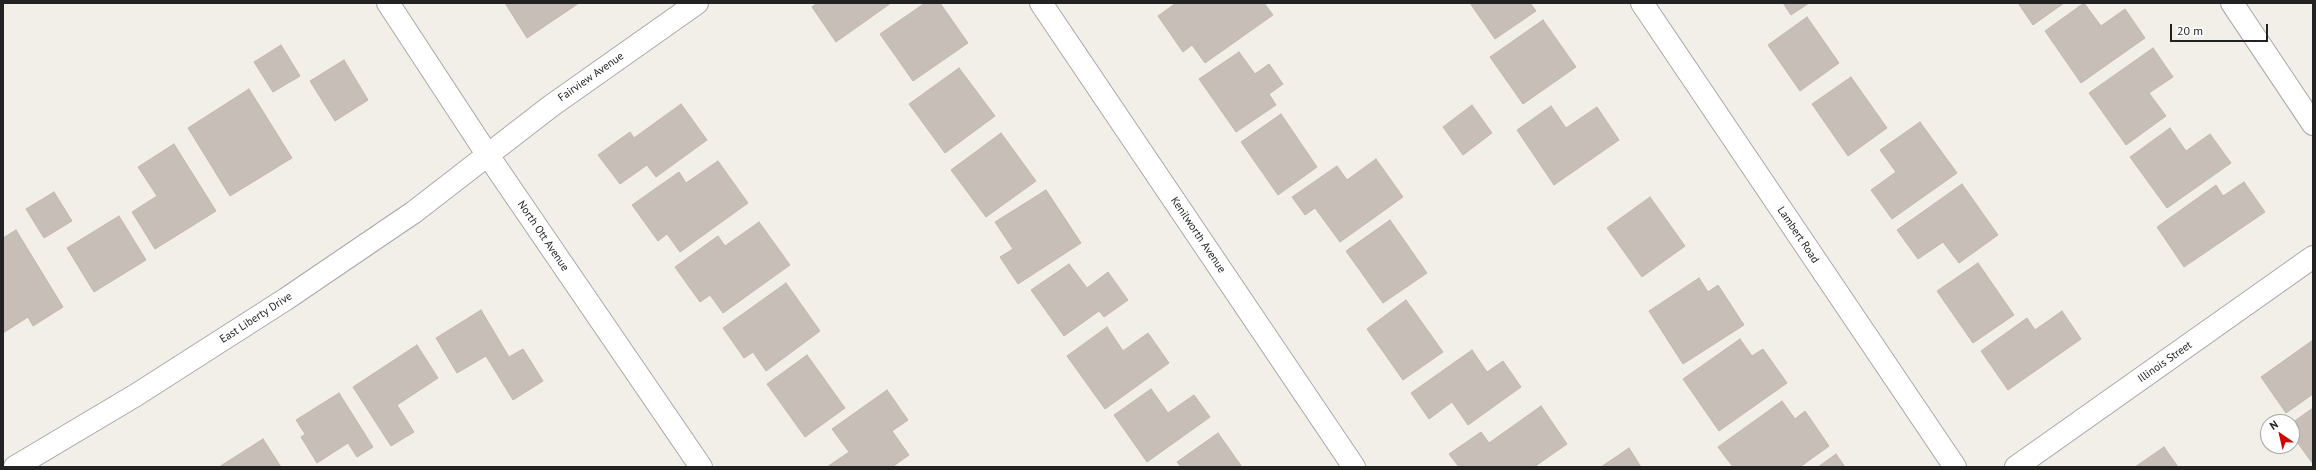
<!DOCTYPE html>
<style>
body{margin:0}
#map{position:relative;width:2316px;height:470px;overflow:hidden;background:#f2efe8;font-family:"PT Sans",sans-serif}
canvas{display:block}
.frame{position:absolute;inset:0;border:4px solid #222;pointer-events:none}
.north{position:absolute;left:2260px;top:414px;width:40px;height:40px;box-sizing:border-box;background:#fff;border:1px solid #a7a7a7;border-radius:50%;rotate:326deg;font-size:11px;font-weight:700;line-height:16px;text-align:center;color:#222}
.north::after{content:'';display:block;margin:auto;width:14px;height:18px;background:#d30300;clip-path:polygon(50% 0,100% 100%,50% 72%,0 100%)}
.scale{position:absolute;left:2170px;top:24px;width:98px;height:18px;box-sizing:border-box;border:2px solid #222;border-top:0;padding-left:5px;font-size:12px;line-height:14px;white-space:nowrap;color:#222;-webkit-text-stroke:3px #fff;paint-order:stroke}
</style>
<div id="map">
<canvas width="2316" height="470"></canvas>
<div class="frame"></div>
<div class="north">N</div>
<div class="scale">20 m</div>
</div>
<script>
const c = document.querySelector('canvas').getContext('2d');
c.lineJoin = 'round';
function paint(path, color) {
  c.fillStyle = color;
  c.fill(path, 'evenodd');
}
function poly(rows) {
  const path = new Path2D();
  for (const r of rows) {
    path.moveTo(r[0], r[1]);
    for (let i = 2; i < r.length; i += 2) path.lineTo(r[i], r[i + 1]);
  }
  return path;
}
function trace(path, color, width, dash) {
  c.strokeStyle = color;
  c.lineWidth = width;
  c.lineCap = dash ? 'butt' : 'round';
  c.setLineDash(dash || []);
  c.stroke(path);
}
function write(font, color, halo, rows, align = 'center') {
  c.font = font + ' "PT Sans",sans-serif';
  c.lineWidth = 3.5;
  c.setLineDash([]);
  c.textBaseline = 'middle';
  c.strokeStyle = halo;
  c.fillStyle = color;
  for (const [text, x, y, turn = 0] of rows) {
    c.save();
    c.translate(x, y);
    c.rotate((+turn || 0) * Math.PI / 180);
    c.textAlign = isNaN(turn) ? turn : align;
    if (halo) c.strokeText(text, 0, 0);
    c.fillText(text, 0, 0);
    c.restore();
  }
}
const building = poly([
 [505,3,579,3,527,38,505,3],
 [817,3,891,3,836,42,812,7,817,3],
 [925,3,940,3,968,43,913,81,880,34,925,3],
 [1176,3,1264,3,1273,15,1205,63,1192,45,1183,52,1158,16,1176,3],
 [1470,3,1530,3,1536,11,1495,39,1470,3],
 [1783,3,1809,3,1791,15,1783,3],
 [2018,3,2064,3,2033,25,2018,3],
 [2084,3,2101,26,2125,9,2145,38,2081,83,2045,31,2084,3],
 [1807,17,1839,63,1800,91,1768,45,1807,17],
 [1543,20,1576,67,1523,104,1490,57,1543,20],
 [281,45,300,76,273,92,254,62,281,45],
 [2153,48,2173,77,2149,93,2166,116,2126,145,2089,93,2153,48],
 [1239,52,1255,74,1269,64,1283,84,1269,94,1276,105,1236,132,1199,79,1239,52],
 [344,60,368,100,335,121,310,81,344,60],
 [959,68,995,116,945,153,909,104,959,68],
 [1851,77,1887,128,1848,156,1812,104,1851,77],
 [249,89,292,158,230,196,188,128,249,89],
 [681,104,707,140,656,177,647,165,620,184,598,155,630,132,634,138,681,104],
 [1472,105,1492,133,1463,155,1443,127,1472,105],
 [1551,106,1566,128,1597,107,1619,140,1554,185,1517,130,1551,106],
 [1281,114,1317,167,1278,195,1241,142,1281,114],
 [1920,122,1957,173,1892,219,1871,190,1896,172,1880,150,1920,122],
 [2170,128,2186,151,2210,134,2231,163,2167,208,2130,157,2170,128],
 [1001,133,1036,181,986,217,951,170,1001,133],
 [174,144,216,211,155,249,132,212,157,196,138,167,174,144],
 [1376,159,1403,197,1340,242,1315,208,1305,215,1292,197,1337,166,1347,180,1376,159],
 [718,161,748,203,680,252,667,234,658,241,632,205,679,172,686,183,718,161],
 [2244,182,2265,212,2184,267,2157,227,2216,185,2223,196,2244,182],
 [1962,184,1998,235,1959,263,1943,242,1918,259,1897,230,1962,184],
 [1046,190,1081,243,1018,284,1000,257,1013,249,995,222,1046,190],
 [54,192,72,221,44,238,26,209,54,192],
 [1650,197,1685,246,1642,277,1607,228,1650,197],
 [119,216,146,260,94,292,67,248,119,216],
 [1390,220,1427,273,1383,303,1346,251,1390,220],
 [759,222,790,265,723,313,710,295,700,302,675,267,718,236,725,246,759,222],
 [16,230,63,307,33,326,28,317,3,333,3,238,16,230],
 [1978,263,2014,315,1973,343,1937,291,1978,263],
 [1069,264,1087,288,1108,272,1128,300,1104,317,1099,311,1064,336,1031,290,1069,264],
 [1699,278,1708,292,1718,285,1744,325,1683,364,1649,311,1699,278],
 [786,283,820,331,766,371,753,352,744,358,723,328,786,283],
 [1406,300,1443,352,1403,380,1367,329,1406,300],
 [481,310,509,357,523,349,543,381,513,400,486,356,457,373,436,338,481,310],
 [2062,311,2081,339,2008,390,1981,351,2027,318,2035,330,2062,311],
 [1107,327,1123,351,1148,333,1169,363,1105,409,1067,356,1107,327],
 [1740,339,1752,356,1763,349,1787,383,1719,431,1683,379,1740,339],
 [2313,340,2313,394,2286,413,2261,377,2313,340],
 [417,345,438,378,397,405,414,432,391,446,353,387,417,345],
 [1472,350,1487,372,1503,361,1521,387,1468,425,1452,402,1429,419,1411,393,1472,350],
 [807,355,845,408,805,437,767,384,807,355],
 [1151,389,1168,413,1194,395,1210,417,1147,462,1114,415,1151,389],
 [887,390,908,420,892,431,909,455,892,467,827,467,849,452,832,429,887,390],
 [339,393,373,447,357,457,348,443,317,463,301,437,305,434,296,420,339,393],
 [1782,401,1795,419,1805,411,1829,446,1800,467,1733,467,1718,447,1782,401],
 [1541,406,1567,444,1534,467,1459,467,1449,454,1481,432,1489,443,1541,406],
 [2313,408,2313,464,2292,435,2292,423,2313,408],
 [1218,433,1242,467,1181,467,1177,462,1218,433],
 [263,439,281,467,219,467,263,439],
 [2164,447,2178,467,2135,467,2164,447],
 [1629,448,1641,467,1601,467,1629,448],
 [1836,454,1845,467,1818,467,1836,454]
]);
const minor = poly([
 [388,3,487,154,701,467],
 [1041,3,1354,467],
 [1642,3,1955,467],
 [2232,3,2313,124],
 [15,467,136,395,286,299,414,212,551,106,697,3],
 [2016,467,2313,257]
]);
const streetNames = [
 ["Fairview Avenue",591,77,-35],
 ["Kenilworth Avenue",1198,235,56],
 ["Lambert Road",1798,235,56],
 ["North Ott Avenue",543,236,56],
 ["East Liberty Drive",256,318,-33],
 ["Illinois Street",2165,362,-35]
];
paint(building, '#c7bfb7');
trace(building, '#c4b6aa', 1);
trace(minor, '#a9a9a9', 24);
trace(minor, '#fff', 22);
write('11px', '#222', '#fff', streetNames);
</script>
